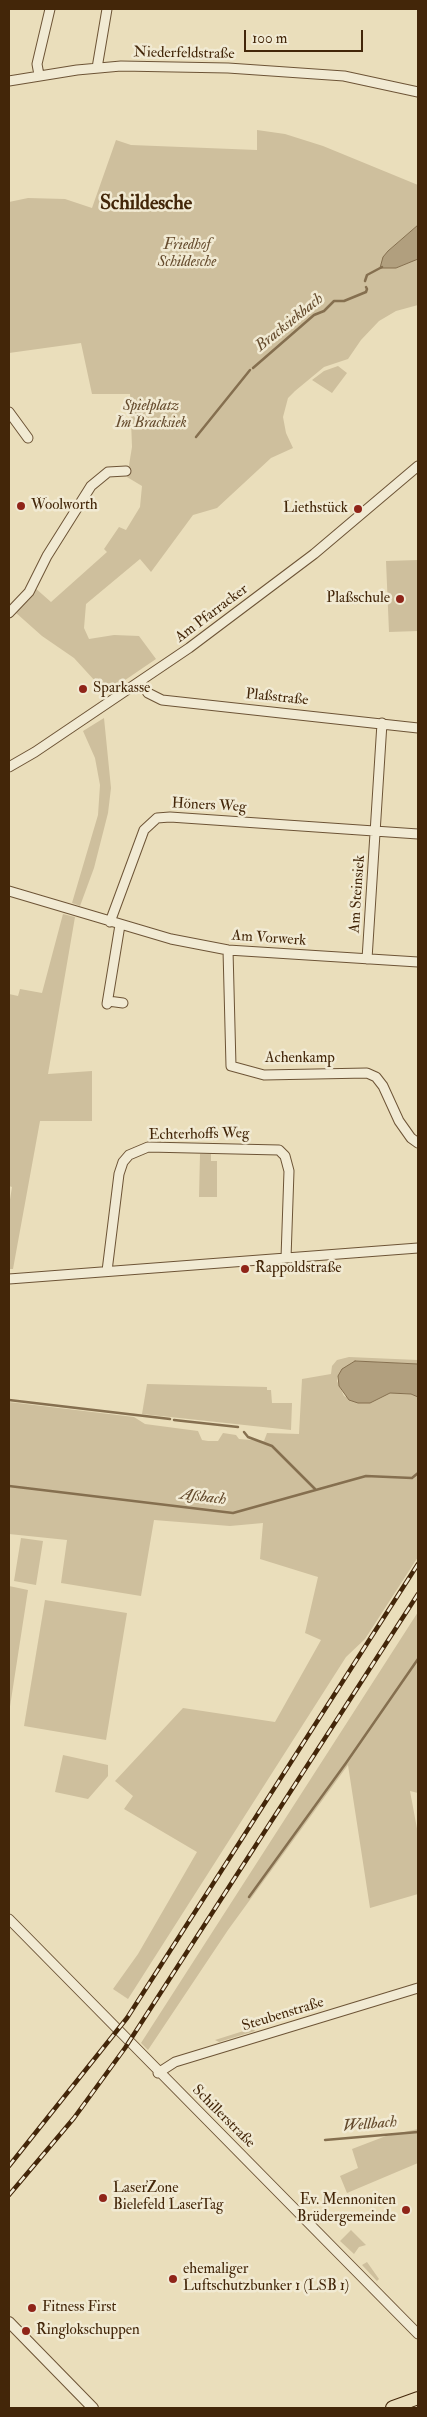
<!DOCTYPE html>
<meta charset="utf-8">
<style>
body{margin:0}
#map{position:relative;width:427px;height:2417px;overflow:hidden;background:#eadebb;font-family:"IM FELL Double Pica",serif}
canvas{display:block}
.frame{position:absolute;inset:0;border:10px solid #432609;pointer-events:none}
.scale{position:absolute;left:244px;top:30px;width:119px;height:22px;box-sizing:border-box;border:2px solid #432609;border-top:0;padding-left:6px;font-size:15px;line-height:18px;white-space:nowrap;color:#432609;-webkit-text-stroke:4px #f1ead3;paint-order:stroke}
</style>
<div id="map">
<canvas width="427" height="2417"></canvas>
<div class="frame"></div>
<div class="scale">100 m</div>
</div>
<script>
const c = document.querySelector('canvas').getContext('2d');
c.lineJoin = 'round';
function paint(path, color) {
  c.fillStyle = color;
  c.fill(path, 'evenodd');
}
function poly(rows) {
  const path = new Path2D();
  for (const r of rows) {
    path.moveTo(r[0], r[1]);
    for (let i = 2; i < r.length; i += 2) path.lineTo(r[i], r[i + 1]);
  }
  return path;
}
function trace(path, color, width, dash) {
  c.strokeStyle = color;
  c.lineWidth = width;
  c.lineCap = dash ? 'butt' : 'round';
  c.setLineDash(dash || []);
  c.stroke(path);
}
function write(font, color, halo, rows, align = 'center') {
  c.font = font + ' "IM FELL Double Pica",serif';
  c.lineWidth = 5;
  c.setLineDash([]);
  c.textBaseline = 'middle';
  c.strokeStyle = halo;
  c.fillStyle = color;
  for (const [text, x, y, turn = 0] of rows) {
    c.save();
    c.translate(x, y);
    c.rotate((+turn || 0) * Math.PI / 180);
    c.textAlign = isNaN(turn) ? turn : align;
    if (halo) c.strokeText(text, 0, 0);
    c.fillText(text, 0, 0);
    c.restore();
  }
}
const green = poly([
 [257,130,285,134,323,146,418,185,418,225,388,251,380,268,396,268,418,259,418,305,396,311,379,321,361,340,348,359,324,367,295,391,288,398,283,417,286,433,293,448,271,458,217,508,193,515,151,572,140,559,86,604,84,628,89,639,114,635,139,636,156,659,106,693,74,658,42,636,15,612,34,587,51,602,107,552,104,549,119,527,126,530,140,507,142,486,127,477,132,447,130,394,92,394,81,343,9,353,9,202,28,198,65,199,92,208,116,140,131,145,257,150],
 [338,366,347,373,332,393,312,380,324,371],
 [418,560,418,631,389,632,386,561],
 [104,718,111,788,108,813,94,868,80,906,72,903,98,815,100,785,95,758,83,731],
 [63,914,75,917,48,1074,92,1071,92,1121,40,1121,13,1269,9,1269,9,1206,12,1187,9,1186,9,994,18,996,20,989,42,993],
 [200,1154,211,1154,211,1161,217,1161,217,1197,199,1197],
 [349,1357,418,1360,418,1364,355,1361,338,1376,337,1381,344,1396,362,1403,370,1403,390,1393,411,1394,418,1397,418,1557,365,1639,346,1657,128,1999,113,1989,138,1954,197,1852,124,1809,133,1796,115,1781,183,1708,275,1722,321,1640,305,1633,318,1577,260,1559,263,1523,230,1526,154,1520,141,1596,61,1583,67,1540,9,1534,9,1402,134,1417,145,1424,198,1431,202,1440,208,1441,218,1441,223,1433,236,1435,239,1439,264,1441,267,1433,299,1434,302,1379,331,1374,332,1366,337,1360],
 [147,1384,267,1387,267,1390,271,1390,272,1403,292,1403,291,1430,142,1414],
 [21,1538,43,1541,36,1585,14,1581],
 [9,1586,28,1590,9,1713],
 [45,1600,127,1613,106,1740,24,1726],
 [418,1612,418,1793,410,1791,418,1834,418,1894,370,1908,348,1765,228,1930,148,2050,141,2043],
 [63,1755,108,1765,108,1776,88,1799,55,1792],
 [253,2028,255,2031,219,2042,215,2040],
 [418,2129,418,2163,347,2193,340,2176,358,2168,352,2149,386,2136],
 [351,2230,366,2245,359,2247,354,2254,340,2241],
 [367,2262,379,2279,377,2281,362,2265]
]);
const water = poly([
 [418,225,418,259,396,268,380,268,383,257,388,251,418,225],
 [355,1361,418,1364,418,1397,411,1394,390,1393,370,1403,358,1403,349,1400,339,1386,338,1376,342,1369,355,1361]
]);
const stream = poly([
 [365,281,367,275,382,267],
 [253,368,314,315,324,311,334,301,344,301,366,292,367,289,366,287],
 [196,437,250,370],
 [9,1400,170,1419],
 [174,1420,238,1427],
 [244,1432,248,1437,272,1446,315,1489],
 [9,1486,233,1513,366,1476,412,1478,418,1473],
 [249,1897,346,1763,418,1659],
 [325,2140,418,2132]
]);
const minor = poly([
 [97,68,107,9],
 [39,75,37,64,50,9],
 [9,81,77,70,121,66,228,68,344,76,418,92],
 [9,412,28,438],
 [9,613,29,592,47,556,91,486,108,472,126,471],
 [140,682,148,693,162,700,418,728],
 [9,767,35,752,189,648,314,554,418,466],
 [9,891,171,939,228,950,418,962],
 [110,922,144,830,157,818,170,817,418,834],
 [228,950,231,1066,264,1075,367,1073,376,1077,383,1086,399,1121,411,1138,418,1143],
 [367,959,382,723],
 [108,1001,123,1003],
 [107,1004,120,925],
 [107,1271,119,1174,123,1162,129,1155,148,1147,279,1150,285,1156,289,1171,286,1258],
 [9,1279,418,1248],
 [9,1919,418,2334],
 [158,2073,175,2062,418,1988]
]);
const tertiary = poly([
 [9,2322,93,2408]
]);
const primary = poly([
 [393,2408,418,2399]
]);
const tram = poly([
 [410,2408,418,2405]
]);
const rail = poly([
 [9,2166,127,2018,418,1564],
 [9,2195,74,2118,125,2048,418,1594]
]);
const markers = [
 [21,506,5,"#8f2418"],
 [358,509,5,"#8f2418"],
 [400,599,5,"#8f2418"],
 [83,689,5,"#8f2418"],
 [245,1269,5,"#8f2418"],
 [103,2198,5,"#8f2418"],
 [406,2210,5,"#8f2418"],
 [173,2279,5,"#8f2418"],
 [32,2308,5,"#8f2418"],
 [26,2331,5,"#8f2418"]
];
const streetNames = [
 ["Niederfeldstraße",184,54,1],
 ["Am Pfarracker",212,614,-37],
 ["Plaßstraße",277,698,6],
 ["Höners Weg",209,806,3],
 ["Am Steinsiek",358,894,-86],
 ["Am Vorwerk",269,939,4],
 ["Achenkamp",300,1059],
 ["Echterhoffs Weg",199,1135,-1],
 ["Steubenstraße",283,2015,-17],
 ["Schillerstraße",223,2117,45]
];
const parkNames = [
 ["Friedhof",187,246],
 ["Schildesche",187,263],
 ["Spielplatz",151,407],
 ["Im Bracksiek",151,424]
];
const poiNames = [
 ["Woolworth",31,506],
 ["Liethstück",348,509,"right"],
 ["Plaßschule",390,599,"right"],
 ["Sparkasse",93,689],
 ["Rappoldstraße",255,1269],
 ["LaserZone",113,2189],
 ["Bielefeld LaserTag",113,2206],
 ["Ev. Mennoniten",396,2201,"right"],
 ["Brüdergemeinde",396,2218,"right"],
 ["ehemaliger",183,2270],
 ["Luftschutzbunker 1 (LSB 1)",183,2287],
 ["Fitness First",42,2308],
 ["Ringlokschuppen",36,2331]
];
const waterNames = [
 ["Bracksiekbach",290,323,-39],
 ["Aßbach",203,1498,7],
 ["Wellbach",370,2125,-5]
];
const districtNames = [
 ["Schildesche",146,205]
];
paint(green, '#cebf9d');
paint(water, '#b19f7e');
trace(water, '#856f4f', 1);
trace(stream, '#856f4f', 2.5);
trace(minor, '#6d5436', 11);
trace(tertiary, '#6d5436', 12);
trace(primary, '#432609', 16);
trace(minor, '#f1ead3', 9);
trace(tertiary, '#f1ead3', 10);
trace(primary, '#eadebb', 14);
trace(tram, '#432609', 1);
trace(rail, '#432609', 4.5);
trace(rail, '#f1ead3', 2.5, [8]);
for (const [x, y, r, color] of markers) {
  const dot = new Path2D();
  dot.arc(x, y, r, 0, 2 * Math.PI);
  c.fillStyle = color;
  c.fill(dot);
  trace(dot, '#f1ead3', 2);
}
write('15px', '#432609', '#f1ead3', streetNames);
write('italic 15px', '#664c2e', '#f1ead3', parkNames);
write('15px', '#432609', '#f1ead3', poiNames, 'left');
write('italic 16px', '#644a2c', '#f1ead3', waterNames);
write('bold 20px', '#432609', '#f1ead3', districtNames);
</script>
